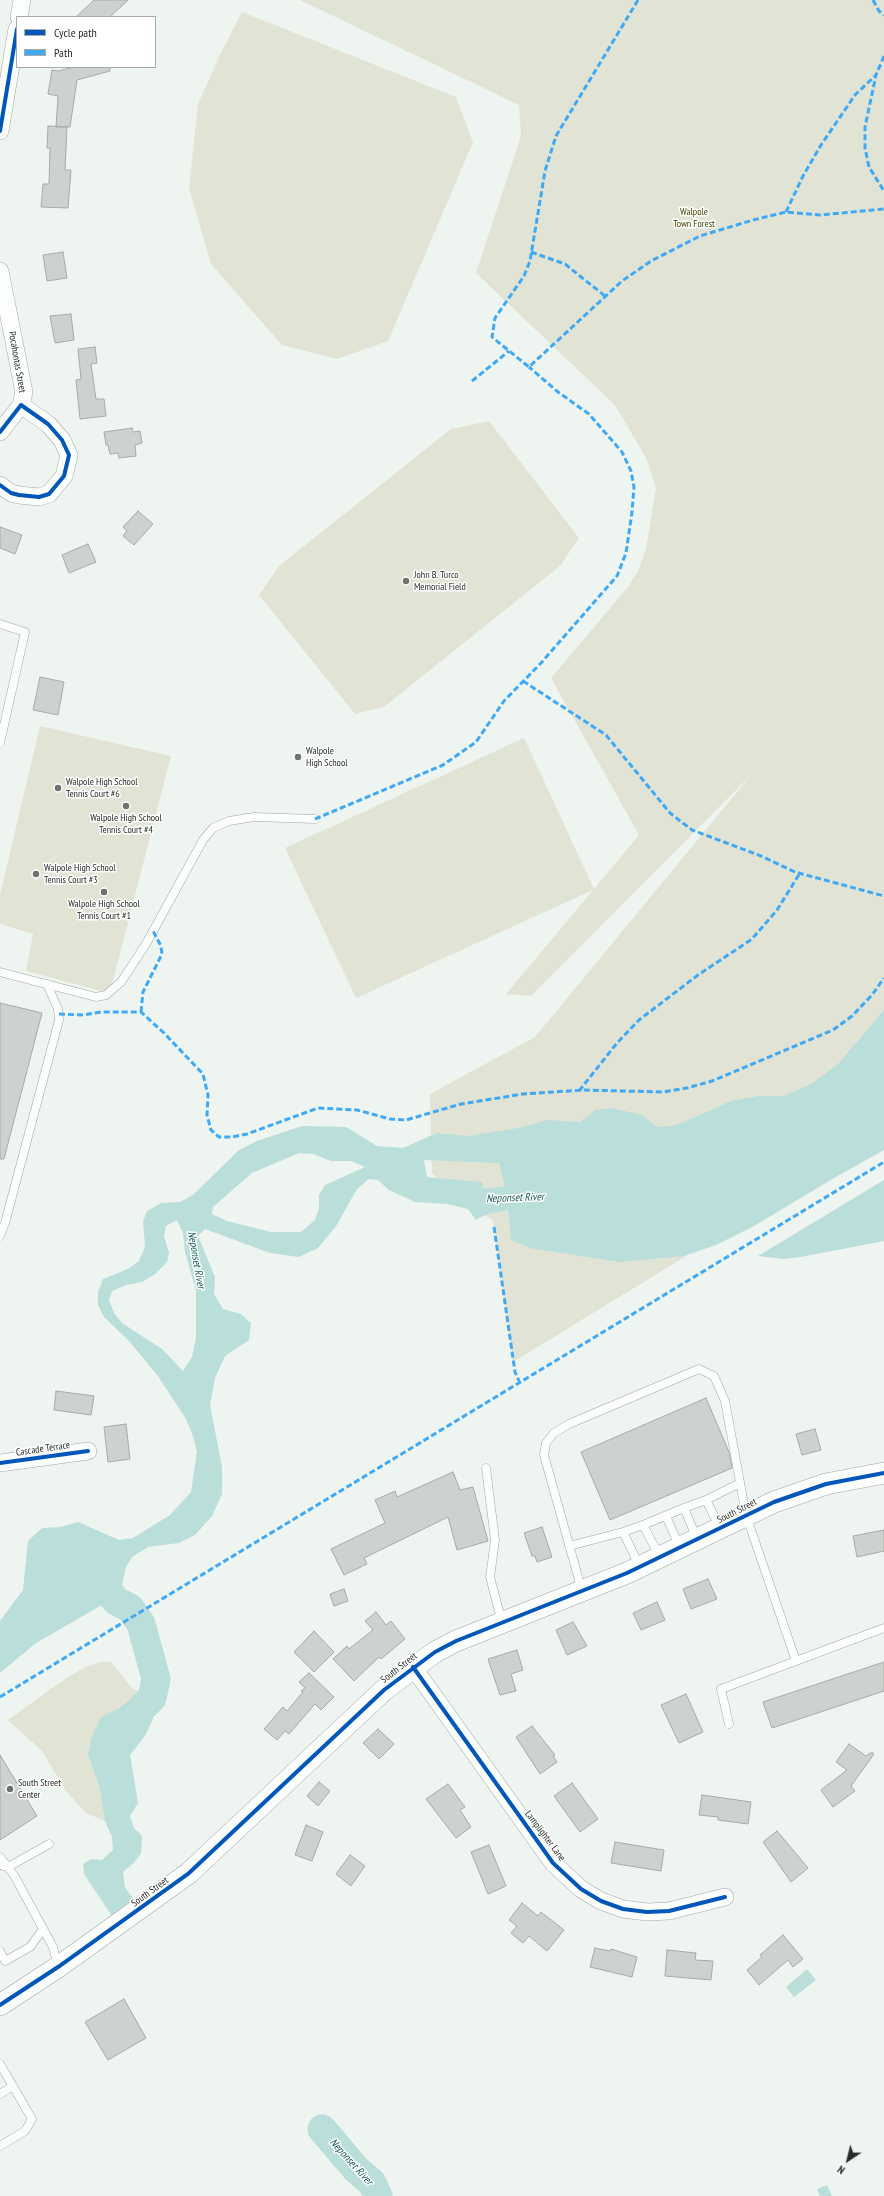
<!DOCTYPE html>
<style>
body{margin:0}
#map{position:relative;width:884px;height:2196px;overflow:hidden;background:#eef4ef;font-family:"PT Sans Narrow",sans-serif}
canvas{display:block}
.legend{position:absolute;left:16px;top:16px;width:140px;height:52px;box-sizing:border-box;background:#fff;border:1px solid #a9aba9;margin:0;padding:5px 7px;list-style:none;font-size:12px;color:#292d29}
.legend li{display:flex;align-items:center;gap:8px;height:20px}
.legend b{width:20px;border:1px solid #a9aba9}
.north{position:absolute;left:828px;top:2140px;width:40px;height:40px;-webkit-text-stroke:3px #fff;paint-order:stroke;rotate:215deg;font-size:11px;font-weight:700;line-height:16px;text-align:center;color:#292d29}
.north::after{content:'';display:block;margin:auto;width:14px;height:18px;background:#292d29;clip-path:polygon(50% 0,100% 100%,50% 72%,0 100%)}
</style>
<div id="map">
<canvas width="884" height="2196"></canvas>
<ul class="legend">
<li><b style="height:5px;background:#0057b8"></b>Cycle path</li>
<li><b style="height:5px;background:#3fa9f5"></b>Path</li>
</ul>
<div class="north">N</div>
</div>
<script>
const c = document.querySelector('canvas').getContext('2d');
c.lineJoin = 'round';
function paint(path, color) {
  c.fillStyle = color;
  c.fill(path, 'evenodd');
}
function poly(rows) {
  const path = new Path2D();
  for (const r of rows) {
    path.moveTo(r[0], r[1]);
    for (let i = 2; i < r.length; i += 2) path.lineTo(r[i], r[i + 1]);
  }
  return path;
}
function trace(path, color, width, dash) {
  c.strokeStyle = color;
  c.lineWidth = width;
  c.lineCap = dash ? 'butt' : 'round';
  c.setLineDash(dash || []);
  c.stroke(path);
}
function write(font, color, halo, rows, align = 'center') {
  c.font = font + ' "PT Sans Narrow",sans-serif';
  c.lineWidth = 3;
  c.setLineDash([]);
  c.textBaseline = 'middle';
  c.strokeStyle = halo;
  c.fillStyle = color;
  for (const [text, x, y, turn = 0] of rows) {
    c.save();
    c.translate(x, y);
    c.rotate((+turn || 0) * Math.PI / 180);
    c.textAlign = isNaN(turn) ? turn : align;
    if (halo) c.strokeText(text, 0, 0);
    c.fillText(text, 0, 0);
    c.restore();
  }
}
const green = poly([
 [300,0,884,0,884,1135,513,1362,493,1221,432,1174,430,1094,535,1037,751,775,531,996,506,994,593,890,356,998,285,848,524,738,594,889,639,835,551,678,628,587,638,571,646,549,656,488,647,460,615,405,476,273,521,136,519,105],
 [242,12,456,97,473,142,388,341,337,359,282,345,211,264,189,188,198,104,220,55],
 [489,421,579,538,560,566,384,707,355,714,259,595,280,565,451,429],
 [40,726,171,756,111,988,105,992,26,971,33,934,0,924,0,895],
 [101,1662,111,1662,132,1688,152,1698,115,1710,101,1717,91,1738,88,1755,99,1785,105,1821,86,1813,66,1791,42,1751,8,1720,56,1685,85,1667]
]);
const water = poly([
 [884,1010,884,1150,834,1178,754,1226,716,1245,684,1256,619,1262,530,1248,511,1240,508,1210,487,1214,476,1220,468,1209,448,1204,415,1202,389,1190,378,1180,369,1179,357,1189,336,1226,318,1248,299,1257,270,1253,205,1229,198,1236,215,1277,214,1294,223,1309,241,1314,251,1323,249,1340,225,1356,215,1378,210,1405,222,1467,222,1494,212,1516,195,1535,179,1543,148,1547,132,1557,126,1567,122,1585,124,1593,133,1603,134,1606,124,1612,115,1605,100,1606,36,1643,0,1673,0,1621,23,1590,28,1541,42,1528,60,1527,78,1522,119,1540,133,1538,170,1515,191,1492,197,1451,193,1436,186,1419,158,1376,129,1341,104,1317,98,1305,98,1292,103,1279,128,1269,139,1261,145,1247,143,1221,147,1211,161,1203,180,1202,193,1195,239,1150,257,1141,302,1126,346,1127,377,1146,403,1148,437,1133,468,1136,524,1127,547,1120,580,1122,595,1110,611,1108,642,1115,657,1127,677,1125,731,1101,759,1096,784,1096,813,1083,839,1063],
 [299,1153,313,1154,331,1161,351,1161,365,1167,325,1185,319,1195,319,1208,315,1220,301,1232,271,1232,227,1221,212,1214,213,1207,252,1173],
 [424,1160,499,1163,505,1186,483,1189,482,1182,427,1177],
 [177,1220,183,1233,185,1252,196,1291,196,1337,192,1357,183,1371,162,1349,122,1323,114,1313,109,1300,112,1291,126,1285,142,1282,155,1274,167,1262,169,1253,164,1236,166,1226],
 [884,1180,884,1241,801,1257,783,1259,758,1256],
 [152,1698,153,1719,145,1736,130,1755,138,1803,130,1816,134,1828,142,1836,141,1853,134,1863,123,1872,125,1887,133,1899,112,1916,84,1874,83,1864,91,1859,102,1860,113,1850,112,1837,105,1821,99,1785,88,1755,91,1738,101,1717,115,1710],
 [807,1969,816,1980,794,1997,786,1987],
 [827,2185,832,2196,820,2196,817,2189]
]);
const river = poly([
 [106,1579,109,1591,116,1601,130,1608,141,1624,156,1679,152,1698,139,1711,123,1724],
 [322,2129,356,2169,372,2183,378,2196]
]);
const building = poly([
 [94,0,128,0,110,17,76,17,94,0],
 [74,67,110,67,110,71,77,80,70,127,56,127,58,96,48,94,52,70,58,71,74,67],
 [48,126,67,127,65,170,71,170,68,208,41,207,43,184,49,184,50,148,47,148,48,126],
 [63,252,67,278,47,281,43,255,63,252],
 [71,314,74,340,55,343,50,316,71,314],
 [95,347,97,363,91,364,96,399,104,399,106,416,80,419,76,380,81,379,78,349,95,347],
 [132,428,133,432,140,431,142,443,135,445,136,456,119,458,118,453,110,454,108,445,106,445,104,432,132,428],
 [138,511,153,524,134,545,123,536,127,531,123,527,138,511],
 [0,527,22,535,15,554,0,548,0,527],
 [88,544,96,562,69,573,62,555,88,544],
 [40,677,64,682,58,715,33,710,40,677],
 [0,1003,42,1013,4,1159,0,1159,0,1003],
 [56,1391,94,1396,91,1415,54,1410,56,1391],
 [706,1398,729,1452,732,1468,610,1520,581,1452,706,1398],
 [126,1424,130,1459,108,1462,104,1427,126,1424],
 [815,1429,821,1450,802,1455,796,1434,815,1429],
 [453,1472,460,1490,473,1487,488,1541,457,1550,448,1517,364,1558,367,1564,344,1575,331,1549,385,1523,375,1500,395,1491,397,1497,453,1472],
 [542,1527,552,1557,537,1562,535,1556,532,1556,524,1533,542,1527],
 [884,1530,884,1551,857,1557,853,1536,884,1530],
 [708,1579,717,1599,691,1609,683,1589,708,1579],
 [344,1589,348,1601,334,1606,330,1594,344,1589],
 [657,1602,665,1620,641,1630,633,1613,657,1602],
 [376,1612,386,1625,391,1621,405,1639,381,1659,379,1657,354,1681,333,1659,347,1646,349,1649,373,1630,365,1621,376,1612],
 [573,1622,587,1646,567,1655,556,1630,573,1622],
 [314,1631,334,1652,314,1672,294,1652,314,1631],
 [517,1650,523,1670,511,1674,516,1691,500,1695,488,1659,517,1650],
 [884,1662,884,1691,772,1728,763,1702,884,1662],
 [309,1673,334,1697,321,1710,315,1704,289,1734,285,1731,277,1740,264,1729,283,1707,287,1711,303,1692,301,1691,305,1688,299,1682,309,1673],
 [686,1694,703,1732,679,1743,661,1705,686,1694],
 [532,1726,555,1755,553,1756,557,1762,540,1774,516,1737,532,1726],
 [378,1729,394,1744,379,1759,363,1743,378,1729],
 [849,1744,866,1756,872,1752,874,1754,851,1786,855,1791,833,1807,821,1790,847,1770,836,1762,849,1744],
 [0,1755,37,1816,0,1840,0,1755],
 [319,1782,330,1791,318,1806,307,1796,319,1782],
 [572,1783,598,1819,580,1832,554,1796,572,1783],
 [448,1784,465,1807,460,1810,471,1827,456,1838,426,1799,448,1784],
 [702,1795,751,1802,748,1824,718,1820,718,1817,699,1815,702,1795],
 [306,1825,323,1832,312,1861,295,1855,306,1825],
 [777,1831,808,1868,791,1882,763,1842,777,1831],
 [615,1842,664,1850,661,1871,611,1863,615,1842],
 [489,1845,506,1886,488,1894,471,1852,489,1845],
 [350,1855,365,1866,351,1886,336,1874,350,1855],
 [522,1903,538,1916,541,1912,564,1930,547,1951,529,1936,523,1943,511,1933,517,1926,509,1920,522,1903],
 [783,1935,803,1959,793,1967,788,1960,759,1985,747,1970,762,1957,760,1955,783,1935],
 [595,1948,610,1951,611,1949,637,1957,632,1977,590,1967,595,1948],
 [667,1950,696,1953,695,1960,713,1961,711,1980,665,1976,667,1950],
 [124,1999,146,2038,108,2060,85,2022,124,1999]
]);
const service = poly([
 [0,624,25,632,0,743],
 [0,972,96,997,106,995,121,982,146,944,203,840,213,828,229,821,254,817,315,819],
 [0,1236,5,1223,59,1020,58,1009,47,984],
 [486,1468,495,1540,490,1577,502,1622],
 [706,1500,740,1483],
 [684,1508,706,1500,720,1528],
 [666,1516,680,1548],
 [643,1525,684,1508,697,1539],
 [569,1546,623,1532],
 [640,1567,623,1532,643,1525,660,1557],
 [582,1591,544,1455,546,1443,554,1433,569,1424,699,1369,714,1376,725,1401,746,1515,796,1661],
 [729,1724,721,1689,884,1628],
 [0,1857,8,1867,49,1844],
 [0,1865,8,1867,15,1877,53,1947,58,1966],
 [0,1951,5,1961,30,1947,43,1929],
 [0,2064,32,2119,25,2131,0,2146],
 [0,2094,13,2086]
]);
const minor = poly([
 [19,17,22,0],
 [0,131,17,29],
 [0,271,24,392,21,405],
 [0,432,21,405,48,424,62,440,69,455,64,476,49,494,39,497,19,495,11,493,0,485],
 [0,1463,88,1451],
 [413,1667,553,1863,581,1889,601,1901,623,1909,647,1912,669,1911,725,1897]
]);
const tertiary = poly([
 [0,2005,58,1967,189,1873,384,1690,435,1652,456,1641,627,1573,774,1502,826,1484,884,1473]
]);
const quiet = poly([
 [638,0,556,136,545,171,530,261,524,276,495,318,492,337,529,367,622,281,651,261,700,236,753,220,786,212,820,215,884,209],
 [873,0,879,11,884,15],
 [884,56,876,75,865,127,865,148,869,167,884,191],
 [786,212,803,176,821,145,855,95,876,75],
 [531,252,565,264,605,296],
 [472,381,509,351],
 [523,681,606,735,670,813,692,830,761,856,795,872,884,896],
 [315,819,443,765,476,742,504,701,541,663,617,576,626,553,632,512,634,487,631,471,622,452,589,414,558,392,529,367],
 [141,1012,143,992,162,954,161,946,153,931],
 [59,1014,83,1015,101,1012,141,1012,164,1033,203,1074,208,1095,207,1115,211,1130,219,1137,232,1137,247,1134,318,1108,357,1110,390,1119,406,1120,461,1104,523,1094,583,1090,663,1092,687,1088,712,1081,833,1030,852,1016,872,995,884,978],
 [579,1091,617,1043,639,1020,698,975,752,939,777,910,800,873],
 [494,1227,515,1372,519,1381],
 [0,1697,884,1162]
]);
const cycleway = poly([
 [0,131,17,29],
 [0,432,21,405,48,424,62,440,69,455,64,476,49,494,39,497,19,495,11,493,0,485],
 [0,1463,88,1451],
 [413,1667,553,1863,581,1889,601,1901,623,1909,647,1912,669,1911,725,1897],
 [0,2005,58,1967,189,1873,384,1690,435,1652,456,1641,627,1573,774,1502,826,1484,884,1473]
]);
const markers = [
 [406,581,4,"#6e736e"],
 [298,757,4,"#6e736e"],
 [58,788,4,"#6e736e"],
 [126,806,4,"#6e736e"],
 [36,874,4,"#6e736e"],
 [104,892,4,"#6e736e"],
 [10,1789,4,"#6e736e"]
];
const parkNames = [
 ["Walpole",694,212],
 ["Town Forest",694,224]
];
const streetNames = [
 ["Pocahontas Street",17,362,80],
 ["Cascade Terrace",43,1449,-8],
 ["South Street",737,1511,-27],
 ["South Street",399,1668,-38],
 ["Lamplighter Lane",545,1836,53],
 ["South Street",150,1892,-36]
];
const poiNames = [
 ["John B. Turco",414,575],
 ["Memorial Field",414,587],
 ["Walpole",306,751],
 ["High School",306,763],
 ["Walpole High School",66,782],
 ["Tennis Court #6",66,794],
 ["Walpole High School",126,818,"center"],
 ["Tennis Court #4",126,830,"center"],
 ["Walpole High School",44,868],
 ["Tennis Court #3",44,880],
 ["Walpole High School",104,904,"center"],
 ["Tennis Court #1",104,916,"center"],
 ["South Street",18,1783],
 ["Center",18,1795]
];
const waterNames = [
 ["Neponset River",515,1198,-2],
 ["Neponset River",196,1260,80],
 ["Neponset River",351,2162,48]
];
paint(green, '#e1e4d5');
paint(water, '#badeda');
trace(river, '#badeda', 29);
paint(building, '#cdd2cf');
trace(building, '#a6aba8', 1);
trace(service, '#a3a7a3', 9);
trace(minor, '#a3a7a3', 18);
trace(tertiary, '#a3a7a3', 22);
trace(service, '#fcfdfd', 8);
trace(minor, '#fcfdfd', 17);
trace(tertiary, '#fcfdfd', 21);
trace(quiet, '#3fa9f5', 3, [6, 3]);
trace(cycleway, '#0057b8', 4);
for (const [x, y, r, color] of markers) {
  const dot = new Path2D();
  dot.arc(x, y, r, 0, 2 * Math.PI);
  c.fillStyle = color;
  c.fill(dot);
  trace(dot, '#fff', 1.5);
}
write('10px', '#464300', '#fff', parkNames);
write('10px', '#292d29', '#fff', streetNames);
write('10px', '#292d29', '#fff', poiNames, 'left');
write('italic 11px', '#1a5c59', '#fff', waterNames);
</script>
